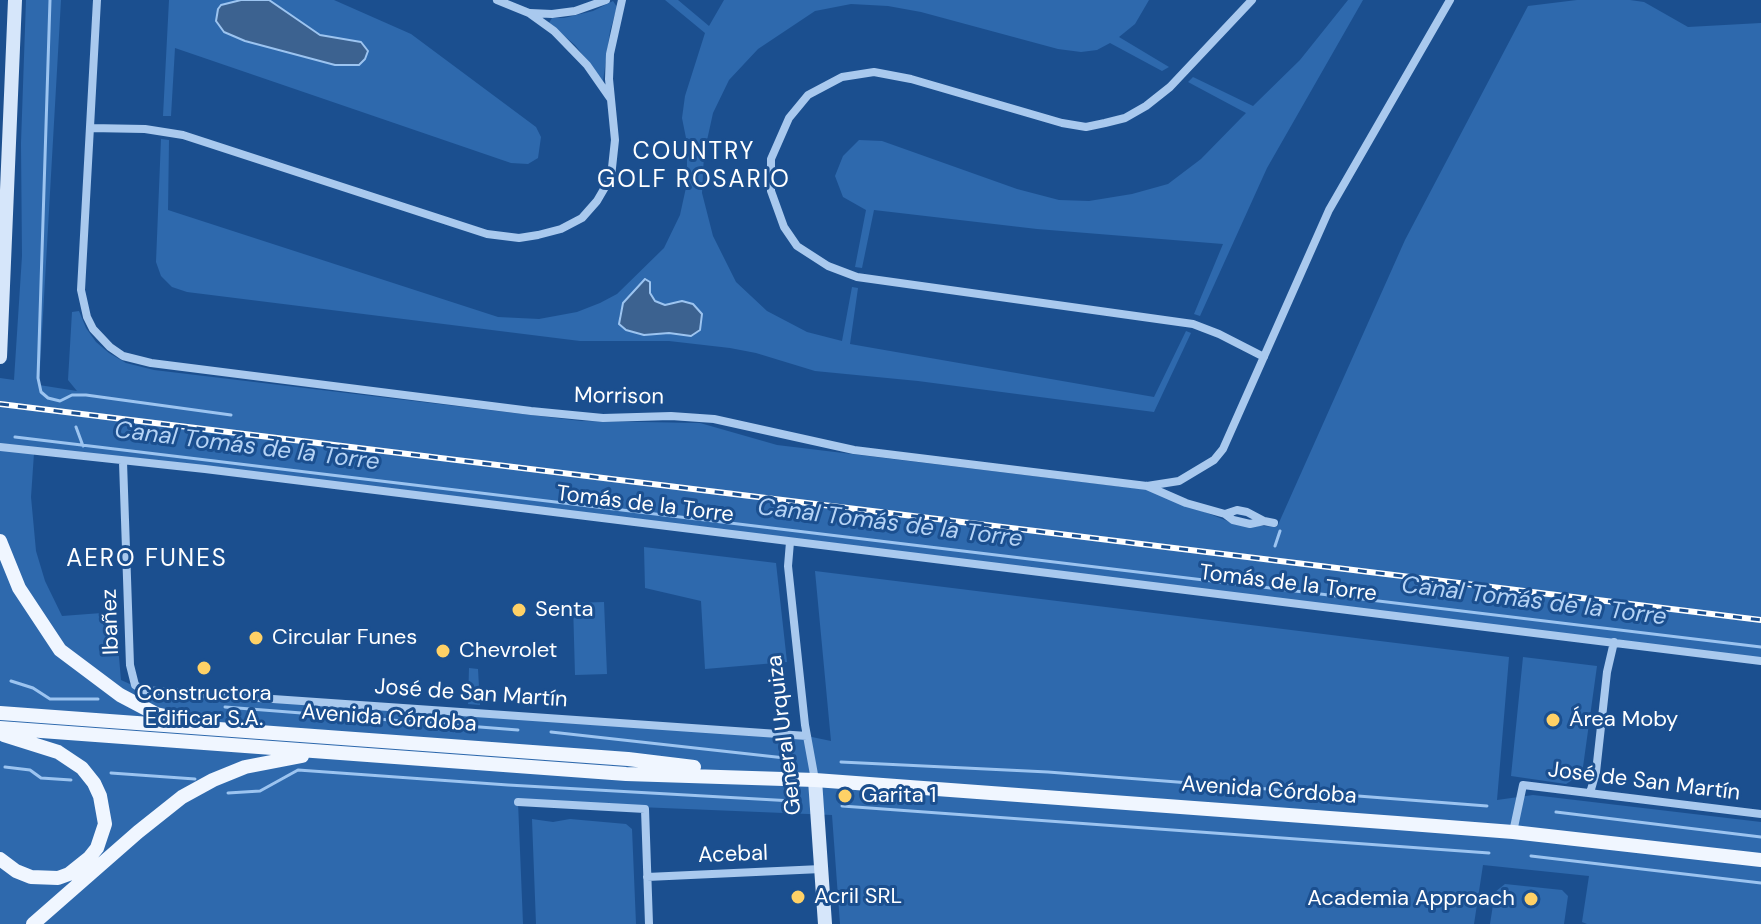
<!DOCTYPE html>
<meta charset="utf-8">
<style>
body{margin:0}
canvas{display:block;background:#1b4f8f}
</style>
<canvas width="1761" height="924"></canvas>
<script>
const c = document.querySelector('canvas').getContext('2d');
c.lineJoin = 'round';
function paint(path, color) {
  c.fillStyle = color;
  c.fill(path, 'evenodd');
}
function poly(rows) {
  const path = new Path2D();
  for (const r of rows) {
    path.moveTo(r[0], r[1]);
    for (let i = 2; i < r.length; i += 2) path.lineTo(r[i], r[i + 1]);
  }
  return path;
}
function trace(path, color, width, dash) {
  c.strokeStyle = color;
  c.lineWidth = width;
  c.lineCap = dash ? 'butt' : 'round';
  c.setLineDash(dash || []);
  c.stroke(path);
}
function write(font, color, halo, rows, align = 'center') {
  c.font = font + ' "DM Sans",sans-serif';
  c.lineWidth = 6;
  c.setLineDash([]);
  c.textBaseline = 'middle';
  c.strokeStyle = halo;
  c.fillStyle = color;
  for (const [text, x, y, turn = 0] of rows) {
    c.save();
    c.translate(x, y);
    c.rotate((+turn || 0) * Math.PI / 180);
    c.textAlign = isNaN(turn) ? turn : align;
    if (halo) c.strokeText(text, 0, 0);
    c.fillText(text, 0, 0);
    c.restore();
  }
}
const green = poly([
 [26,0,61,0,39,385,77,391,68,380,72,312,79,311,86,328,96,342,109,353,126,363,154,370,581,421,700,423,777,445,1149,490,1235,524,1277,527,1405,240,1528,6,1577,0,1630,0,1644,2,1688,27,1761,23,1761,661,205,469,34,453,31,497,36,551,45,581,62,616,115,612,121,680,143,690,807,736,831,741,815,571,1509,657,1497,800,1533,795,1761,822,1761,924,1587,924,1582,922,1589,876,1483,865,1474,924,840,924,832,815,518,802,523,924,0,924,0,378,14,380,22,256,21,143],
 [169,0,241,0,221,5,216,21,245,41,335,65,350,40,320,35,269,0,334,0,411,34,536,127,541,137,538,158,528,164,511,163,175,48,171,116,163,116],
 [665,0,678,0,709,26,724,0,1149,0,1135,24,1119,37,1169,67,1162,71,1110,43,1097,50,1081,52,1058,49,921,12,888,6,851,4,815,11,758,49,729,80,713,113,704,154,702,193,713,236,736,282,767,311,807,332,842,341,852,287,858,288,850,344,1154,397,1186,331,1191,333,1154,412,918,381,815,371,756,353,730,348,669,341,580,341,187,292,172,287,161,276,156,262,161,139,169,140,168,210,498,317,539,319,577,312,600,303,617,294,664,248,680,215,687,183,687,143,682,118,685,96,705,33],
 [650,282,650,293,655,301,665,305,682,301,691,336,669,333,644,335,619,317,623,303],
 [1348,0,1363,0,1267,168,1200,316,1194,314,1223,244,1037,229,874,210,862,268,855,267,866,210,843,197,835,176,843,156,859,140,882,141,1017,189,1059,200,1089,201,1132,194,1168,184,1201,159,1246,113,1188,82,1193,77,1253,106,1300,60],
 [613,1,617,7,610,31,603,81,575,45,549,23,552,18,564,18,593,11],
 [644,547,776,563,787,662,705,669,701,601,645,588],
 [604,602,607,674,575,675,573,603],
 [1523,657,1597,666,1582,774,1566,784,1511,776],
 [469,668,478,669,480,705,468,704],
 [532,819,553,822,570,819,626,824,632,829,636,924,536,924],
 [1505,884,1562,890,1568,896,1564,924,1490,924,1495,892]
]);
const water = poly([
 [241,0,269,0,320,35,361,42,368,51,365,59,359,65,335,65,245,41,224,32,216,21,218,9,221,5,241,0],
 [645,279,650,282,650,293,655,301,665,305,682,301,693,304,702,314,700,330,691,336,669,333,644,335,626,330,619,324,623,303,645,279]
]);
const stream = poly([
 [50,0,38,378,41,392,48,398,60,401,72,395,86,395,231,415],
 [76,427,83,446],
 [15,437,1761,647],
 [1275,546,1280,531],
 [11,681,33,688,50,699,98,699],
 [225,707,518,730],
 [551,732,794,759],
 [841,762,1048,772,1487,806],
 [5,767,30,770,41,778,71,780],
 [111,773,195,779],
 [228,793,260,791,298,770,508,785,793,801],
 [842,806,1489,853],
 [1556,812,1761,837],
 [1531,856,1761,883]
]);
const street = poly([
 [97,0,81,290,87,317,93,329,110,347,123,356,151,363,531,411,603,418,671,416,714,419,854,450,1147,486,1179,481,1214,460,1223,449,1329,210,1450,0],
 [497,0,529,13,554,31,587,65,610,98],
 [1252,0,1170,87,1146,106,1125,118,1105,123,1086,127,1062,123,911,79,874,72,842,77,808,95,789,118,771,159,771,191,784,227,797,246,828,266,857,277,1193,324,1219,334,1264,357],
 [530,13,552,14,575,11,606,0],
 [90,128,145,129,183,135,487,234,519,238,538,235,561,229,582,218,597,201,611,177,615,140,609,79,610,54,622,0],
 [0,447,205,469,1761,661],
 [123,462,130,665,135,685,143,690,807,736],
 [1147,486,1186,503,1225,514,1233,520,1250,524,1264,521,1274,523],
 [1225,514,1237,510,1247,512,1264,521],
 [790,542,788,566,805,725,815,780],
 [1590,793,1596,772,1607,672,1614,642],
 [518,802,645,809,649,924],
 [1513,832,1523,785,1761,814],
 [647,877,821,869]
]);
const secondary = poly([
 [0,357,15,0],
 [815,780,825,924]
]);
const primary = poly([
 [0,541,19,588,60,650,120,695,156,714,179,719],
 [0,713,628,759,694,767],
 [0,728,626,774,815,780,1397,823,1513,832,1761,860],
 [0,859,16,871,31,877,58,878,69,874,89,858,97,848,105,824,100,796,94,783,82,768,58,752,4,735],
 [33,924,138,832,182,797,213,780,245,767,302,756]
]);
const rail = poly([
 [0,404,1761,620]
]);
const markers = [
 [519,610,8,"#ffd166"],
 [256,638,8,"#ffd166"],
 [443,651,8,"#ffd166"],
 [204,668,8,"#ffd166"],
 [1553,720,8,"#ffd166"],
 [845,796,8,"#ffd166"],
 [798,897,8,"#ffd166"],
 [1531,899,8,"#ffd166"]
];
const streetNames = [
 ["Morrison",619,397,1],
 ["Tomás de la Torre",645,505,7],
 ["Tomás de la Torre",1288,584,7],
 ["Ibañez",111,622,-92],
 ["José de San Martín",471,694,4],
 ["Avenida Córdoba",389,719,4],
 ["General Urquiza",785,735,-97],
 ["José de San Martín",1644,782,7],
 ["Avenida Córdoba",1269,791,4],
 ["Acebal",733,855,-2]
];
const poiNames = [
 ["Senta",535,610],
 ["Circular Funes",272,638],
 ["Chevrolet",459,651],
 ["Constructora",204,694,"center"],
 ["Edificar S.A.",204,719,"center"],
 ["Área Moby",1569,720],
 ["Garita 1",861,796],
 ["Acril SRL",814,897],
 ["Academia Approach",1515,899,"right"]
];
const neighbourhoodNames = [
 ["COUNTRY",694,153],
 ["GOLF ROSARIO",694,181],
 ["AERO FUNES",147,560]
];
const waterNames = [
 ["Canal Tomás de la Torre",247,447,7],
 ["Canal Tomás de la Torre",890,524,7],
 ["Canal Tomás de la Torre",1534,602,7]
];
paint(green, '#2e69ad');
paint(water, '#3c6290');
trace(water, '#9cc4f0', 2);
trace(stream, '#9cc4f0', 3);
trace(street, '#a9c9ee', 8);
trace(secondary, '#d6e6fa', 14);
trace(primary, '#f0f6ff', 14);
trace(rail, '#fff', 6);
trace(rail, '#1b4f8f', 3, [9]);
for (const [x, y, r, color] of markers) {
  const dot = new Path2D();
  dot.arc(x, y, r, 0, 2 * Math.PI);
  c.fillStyle = color;
  c.fill(dot);
  trace(dot, '#1b4f8f', 3);
}
write('22px', '#fff', '#1b4f8f', streetNames);
write('22px', '#fff', '#1b4f8f', poiNames, 'left');
c.letterSpacing = '2px';
write('24px', '#fff', '#1b4f8f', neighbourhoodNames);
c.letterSpacing = '0px';
write('italic 24px', '#b5d3f5', '#1b4f8f', waterNames);
</script>
